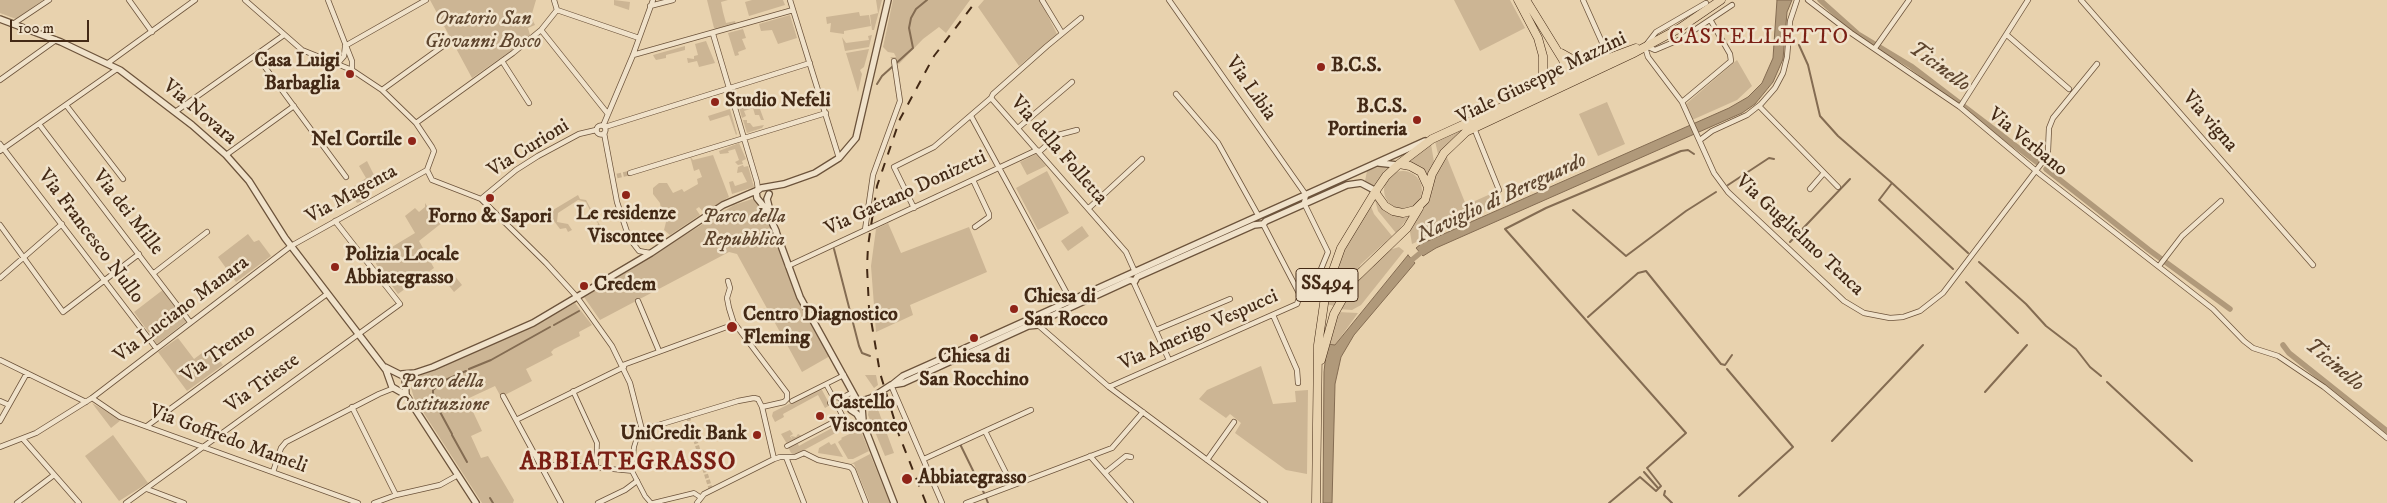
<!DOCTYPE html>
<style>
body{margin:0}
#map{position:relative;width:2387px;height:503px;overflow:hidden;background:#e8d2ae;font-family:"IM FELL DW Pica",serif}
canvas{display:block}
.scale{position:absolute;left:10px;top:20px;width:79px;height:22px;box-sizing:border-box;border:2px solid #432915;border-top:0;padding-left:6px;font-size:15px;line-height:18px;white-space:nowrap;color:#432915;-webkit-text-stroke:4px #f0e2ca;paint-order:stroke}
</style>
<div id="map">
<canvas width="2387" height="503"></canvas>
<div class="scale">100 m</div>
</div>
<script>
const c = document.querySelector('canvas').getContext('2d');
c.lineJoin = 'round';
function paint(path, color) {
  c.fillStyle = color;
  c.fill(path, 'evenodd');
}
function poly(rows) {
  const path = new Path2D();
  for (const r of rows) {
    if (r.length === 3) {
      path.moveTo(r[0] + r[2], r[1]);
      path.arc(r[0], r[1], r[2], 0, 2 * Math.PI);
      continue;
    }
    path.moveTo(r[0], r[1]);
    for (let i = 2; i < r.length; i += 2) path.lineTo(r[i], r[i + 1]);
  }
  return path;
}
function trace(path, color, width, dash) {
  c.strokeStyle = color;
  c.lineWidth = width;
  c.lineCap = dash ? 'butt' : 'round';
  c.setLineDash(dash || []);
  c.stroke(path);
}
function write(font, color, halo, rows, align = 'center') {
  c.font = font + ' "IM FELL DW Pica",serif';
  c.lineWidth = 5;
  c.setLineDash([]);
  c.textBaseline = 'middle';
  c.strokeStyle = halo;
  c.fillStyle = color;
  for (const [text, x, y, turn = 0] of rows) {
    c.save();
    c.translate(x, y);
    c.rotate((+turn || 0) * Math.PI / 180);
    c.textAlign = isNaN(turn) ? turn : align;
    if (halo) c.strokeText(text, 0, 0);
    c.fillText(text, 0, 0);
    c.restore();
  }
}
const green = poly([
 [0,0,43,0,16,19,0,13],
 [430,0,536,0,531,17,535,25,528,28,530,35,519,45,472,78],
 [614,0,630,2,629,10,614,5],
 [707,0,728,0,721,2,723,12,726,23,735,21,736,24,718,30,714,28],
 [752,0,783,0,785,5,749,16,745,2],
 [876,0,882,0,874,30,872,30,870,15,878,13],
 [893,0,970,0,946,33,939,27,923,39,899,64,890,57,896,57,894,53,888,52,883,47],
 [984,0,1040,0,1057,34,1019,66,978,7],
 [1454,0,1510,0,1525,28,1480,51],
 [859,12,860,16,869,15,871,26,844,31,844,34,830,32,831,23,827,24,826,17],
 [790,15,797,38,778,44,772,30,761,31,759,24],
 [743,29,746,38,742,39,746,49,738,52,739,55,735,56,728,33],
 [872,35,869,47,845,51,842,37,846,43,869,40,868,36],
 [706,41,715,63,699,67,697,61,688,63,687,58,694,59,694,56,698,55,695,44],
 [685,46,685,50,666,55,666,58,656,60,654,57,653,55],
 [869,49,864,67,860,70,862,74,858,92,846,53],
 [1737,60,1752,86,1737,100,1692,120,1686,104],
 [757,101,764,120,761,120,759,115,755,115,753,108,744,111,746,116,742,118,739,107],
 [1607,102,1625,144,1598,156,1579,114],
 [730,109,737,134,736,135,729,115,710,121,708,116],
 [743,120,747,120,747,123,750,123,753,127,764,125,762,128,747,133],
 [1473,124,1449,142,1438,154,1435,141],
 [739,143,746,159,742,161,743,164,738,165,735,162,739,160,735,149,728,151,729,153,720,154,719,151],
 [1431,144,1434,162,1426,177,1406,162],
 [1036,154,1046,166,1027,175,1020,162],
 [713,155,729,197,704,213,699,207,696,209,700,215,670,235,664,230,666,222,662,215,660,203,653,194,653,188,659,183,667,183,673,193,682,189,684,192,698,184,697,179,702,177,699,169,694,171,690,156,693,160],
 [1446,155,1466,205,1495,192,1496,203,1490,208,1412,244,1410,232,1411,227,1423,208,1432,179],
 [367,161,377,181,370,184,372,188,364,192,359,183,366,178,359,166],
 [743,165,744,167,748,166,754,187,732,194,729,182,733,181,735,186,747,182,742,172,737,173,738,167],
 [1384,165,1392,165,1375,187,1365,181,1367,171],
 [1403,190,19],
 [1047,171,1069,213,1038,230,1016,188],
 [356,185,365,200,357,203,348,190],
 [578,195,580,199,586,200,602,229,597,228,598,223,595,221,586,202,578,200,558,213,557,222,568,224,572,230,568,232,566,228,560,229,548,213],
 [1377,198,1384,208,1411,214,1396,233,1378,211,1375,200],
 [752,199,762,207,795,289,830,356,802,372,737,254,729,252,600,320,584,297,734,205],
 [425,203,435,218,437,216,443,222,419,241,434,268,398,294,376,264,376,262,389,254,387,250,415,233,405,216,415,208,419,212,425,207],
 [1370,204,1374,214,1392,236,1361,264,1335,306,1325,304,1335,267],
 [888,223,901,253,969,227,987,272,910,305,913,315,876,332,871,266,876,229],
 [1082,226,1089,236,1068,251,1061,241],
 [248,234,254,242,259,240,271,256,236,282,218,257],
 [1399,247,1404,251,1361,305,1352,310,1339,309,1353,284,1386,251],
 [454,275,462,285,454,292,446,282],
 [164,289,188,320,157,344,134,312],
 [575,303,592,325,579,332,580,336,554,349,551,352,553,355,526,369,532,381,501,397,495,386,467,399,482,431,471,436,481,458,488,456,514,500,513,503,482,503,414,398,411,388,412,383,421,375,533,327],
 [1337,312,1358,313,1335,345,1327,344],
 [178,338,194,359,206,350,210,356,214,353,223,365,187,391,158,352],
 [1261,366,1273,404,1296,402,1295,391,1308,390,1307,474,1286,470,1235,433,1241,423,1230,414,1226,418,1199,399,1207,390],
 [865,375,876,375,878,385,874,388],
 [819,389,822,390,830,405,825,408,818,395,783,414,784,417,775,422,772,416,773,412],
 [92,403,121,420,111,428],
 [876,404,894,453,885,456,868,415,869,408],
 [838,420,843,429,795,455,791,453,788,447,797,442,799,446,806,442,834,427,832,423],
 [860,429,869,451,853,459,848,459,838,442,842,439,841,438],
 [790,430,793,434,790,436,792,439,791,436,796,437,798,434,802,436,787,444,781,434],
 [113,435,148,483,119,501,85,456],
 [829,442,831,445,835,443,843,457,818,453,819,448],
 [870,454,872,459,890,503,870,503,854,464,851,464]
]);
const water = poly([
 [1777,0,1792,0,1787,12,1783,59,1773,82,1755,104,1742,113,1436,248,1423,256,1416,248,1421,244,1729,108,1748,97,1762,83,1773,58,1777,0],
 [1408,255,1415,263,1354,335,1341,357,1335,384,1332,503,1323,503,1324,372,1327,344,1335,345,1408,255]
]);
const stream = poly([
 [1799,45,1808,65,1820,116,1838,136,1892,183,1879,200,1953,269],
 [877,84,882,76,913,48,909,28,911,18,916,9,927,0],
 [1892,183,1968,253],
 [1728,185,1769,158,1774,159],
 [1573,210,1626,256,1686,211,1716,192],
 [1790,242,1850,179],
 [834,249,859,346,862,353,870,356],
 [1979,262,2026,304,2046,326,2076,349,2090,367,2101,376],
 [1966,282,2018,333],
 [1588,317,1638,273,1646,271,1721,364,1725,365,1732,355],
 [554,325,579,311],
 [469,369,491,360,550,327],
 [1727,369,1793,447,1739,496],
 [2107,382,2192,461],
 [1985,392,2027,345],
 [452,434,433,399,433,390,443,381,466,371],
 [452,435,467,462],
 [1832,441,1923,345],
 [960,444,984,493],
 [1644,472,1658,488],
 [1665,491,1664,495,1672,503],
 [490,498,493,503],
 [986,498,988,503],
 [1609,503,1640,477,1656,491,1661,486,1647,468,1686,433,1505,229,1546,208,1681,151,1688,150,1694,154]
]);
const canal = poly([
 [1820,0,1858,34,1911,66,2038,163],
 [2046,169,2149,250,2230,309],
 [1407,264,1425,249],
 [2283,345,2289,353,2387,431]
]);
const pedestrianTunnel = poly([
 [688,417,711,490]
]);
const minorTunnel = poly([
 [617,176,630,173]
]);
const pedestrian = poly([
 [826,384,833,397,830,403,838,407,841,404,841,398,833,397],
 [573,391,597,443,596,469],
 [841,398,851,393],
 [792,401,844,375],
 [642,430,639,431,634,447,632,471,645,496,651,503],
 [787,446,843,417,838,407],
 [542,467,559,464,632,471],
 [653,503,694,493,700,497]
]);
const minor = poly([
 [129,0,152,32],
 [245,0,302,50,352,70,382,90,416,123,432,147,434,151,427,170,432,180,481,199,546,263,577,297,612,346,630,383,642,430,738,401,754,398,758,399,762,407,774,459],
 [328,0,352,61,352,70],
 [554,0,557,10,639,38],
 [790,0,839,158],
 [1042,0,1062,33],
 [1169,0,1306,195,1304,203,1328,252,1319,274],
 [1583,0,1609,58],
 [1808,0,1851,33,1960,107,2041,175,2213,309,2244,341,2253,348,2278,356,2324,387,2387,438],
 [2081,0,2313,265],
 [650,6,673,0],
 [13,24,49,0],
 [541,30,608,114],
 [713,34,757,182,758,190],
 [2007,35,2069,89],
 [1646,45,1656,32,1706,3],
 [345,46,426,0],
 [1646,46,1655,50,1681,39,1732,5],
 [1645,47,1648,57,1682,102,1714,173,1728,192,1844,301,1864,313,1890,318,1903,317,1920,311,1943,293,2044,160,2048,151,2049,128,2053,118,2097,64],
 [1875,48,1909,0],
 [256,55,346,177],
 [633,55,793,10],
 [502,61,529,103],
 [108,63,195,0],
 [338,63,344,56,345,47],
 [0,80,56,40],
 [382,90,450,41],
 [1176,94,1218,143,1258,215],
 [991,98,993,94,1047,46,1081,18],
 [1682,102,1731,61,1730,54,1711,21],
 [66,105,123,179],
 [1759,106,1838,187],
 [1960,107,2028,0],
 [175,112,284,35],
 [971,116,1071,301],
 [416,123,513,53,541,30,557,10],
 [39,124,190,322],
 [601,130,4.5],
 [603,126,633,55,653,0],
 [605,127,810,63],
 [1018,128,1072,82],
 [1474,128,1499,190],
 [604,133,617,202,629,238,639,251,650,253],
 [1700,140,1712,131,1747,115,1761,104,1775,88,1783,73,1787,57,1790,21,1797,0],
 [0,144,156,348],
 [0,151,117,69],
 [1039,152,1058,135,1077,130],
 [226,155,294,106],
 [630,173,826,113],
 [973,180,989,214,989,217,975,227],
 [1810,189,1823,174],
 [481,199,516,170,538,156,579,134,596,130],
 [914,208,894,167,934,147,991,98,1126,252,1135,272],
 [1089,208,1142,159],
 [0,225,63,312,139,254],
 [865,230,873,175,900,101,894,61],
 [788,266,1037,150],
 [2159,266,2182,236,2221,201],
 [154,273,207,232],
 [0,278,62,224],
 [728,281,730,288,727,298,729,308,734,324],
 [1133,281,1169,360],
 [638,301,659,351],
 [1273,315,1297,370,1298,383],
 [1038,325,1109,387,1265,503],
 [1156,330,1230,299],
 [0,360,86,402],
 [623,365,735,324,787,393,787,399,784,402,762,407],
 [891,385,942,503],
 [1109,387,1297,304,1300,295,1263,224],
 [503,396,561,503],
 [92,398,120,417,358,503],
 [0,401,9,405],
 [352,407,396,495],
 [516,420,624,367],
 [0,421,27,373],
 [147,426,327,294],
 [985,431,1031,410],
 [23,439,79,503],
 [0,447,36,433,92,398,291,246,427,170],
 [1090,456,1131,503],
 [786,457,804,503],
 [924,459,985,431,1012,485],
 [1207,460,1234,422],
 [273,472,281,448,286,442,379,394,394,388],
 [1106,472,1126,456,1131,457],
 [147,489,184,503],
 [17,503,54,475],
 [126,503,400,304,335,221],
 [374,503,396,495,440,485,458,475],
 [598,503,625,490,637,481],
 [697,503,704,494,774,459,780,457,795,457,804,453,818,460,850,467,853,470,866,503],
 [966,503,1112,448,1143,412]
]);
const tertiary = poly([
 [0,19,61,42,120,70,192,125,226,155,249,181,285,238,386,370,392,387,406,395,476,503],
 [1379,163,1397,165],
 [769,194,767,199,770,211],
 [775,229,800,297,858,402],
 [776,231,766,209,757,198,756,192,761,188,784,184,815,173,839,158,856,138,888,0],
 [385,367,405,377,406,395],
 [402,374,415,373,433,367,533,323,651,253,723,205,758,190],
 [893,384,903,376,930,364,1425,141],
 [853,396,851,410,857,414,864,426,894,503],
 [859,402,871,398,891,385,903,383,1028,326,1038,325,1045,319,1130,280,1135,281,1137,277,1254,225,1263,224,1266,221,1347,185,1361,183,1376,191],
 [863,421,862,408,869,401]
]);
const primary = poly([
 [1518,0,1538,38,1543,56,1543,79,1536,90],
 [1526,0,1563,60,1566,70,1564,81],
 [1561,53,1579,63,1592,64],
 [1399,164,1432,139,1609,58,1636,48],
 [1428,187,1421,172,1410,166,1399,164,1386,176,1375,192,1385,206,1393,211,1403,213,1415,210,1425,200,1432,174,1444,153,1466,132,1632,54,1680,28,1721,0],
 [1321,360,1334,314,1353,280,1407,228,1419,208],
 [1316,503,1318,345,1326,290,1341,248,1375,192]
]);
const rail = poly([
 [926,503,899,435,880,373,869,308,867,267,868,246,877,186,900,119,934,56,977,0]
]);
const markers = [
 [1321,67,5,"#8f2418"],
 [350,74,5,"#8f2418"],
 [715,102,5,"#8f2418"],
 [1417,120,5,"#8f2418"],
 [412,141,5,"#8f2418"],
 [626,195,5,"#8f2418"],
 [490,198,5,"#8f2418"],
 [335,267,5,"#8f2418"],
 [584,286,5,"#8f2418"],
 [1014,309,5,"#8f2418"],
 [732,327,6,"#8f2418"],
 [974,338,5,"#8f2418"],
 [820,416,5,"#8f2418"],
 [757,435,5,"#8f2418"],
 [907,479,6,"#8f2418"]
];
const shields = [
 [1327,285,62]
];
const shieldNames = [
 ["SS494",1327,285]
];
const parkNames = [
 ["Oratorio San",483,20],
 ["Giovanni Bosco",483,43],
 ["Parco della",744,218],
 ["Repubblica",744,241],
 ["Parco della",442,383],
 ["Costituzione",442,406]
];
const poiNames = [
 ["Casa Luigi",340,62,"right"],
 ["Barbaglia",340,85,"right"],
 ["B.C.S.",1331,67],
 ["Studio Nefeli",725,102],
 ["B.C.S.",1407,108,"right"],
 ["Portineria",1407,131,"right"],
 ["Nel Cortile",402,141,"right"],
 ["Le residenze",626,215,"center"],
 ["Viscontee",626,238,"center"],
 ["Forno & Sapori",490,218,"center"],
 ["Polizia Locale",345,256],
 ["Abbiategrasso",345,279],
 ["Credem",594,286],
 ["Chiesa di",1024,298],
 ["San Rocco",1024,321],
 ["Centro Diagnostico",743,316],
 ["Fleming",743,339],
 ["Chiesa di",974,358,"center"],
 ["San Rocchino",974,381,"center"],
 ["Castello",830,404],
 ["Visconteo",830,427],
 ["UniCredit Bank",747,435,"right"],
 ["Abbiategrasso",918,479]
];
const streetNames = [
 ["Viale Giuseppe Mazzini",1542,79,-26],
 ["Via Libia",1250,89,55],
 ["Via Novara",199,113,40],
 ["Via vigna",2209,122,49],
 ["Via Verbano",2027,143,39],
 ["Via Curioni",529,149,-32],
 ["Via della Folletta",1058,151,49],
 ["Via Gaetano Donizetti",906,194,-25],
 ["Via Magenta",352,195,-29],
 ["Via dei Mille",127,213,52],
 ["Via Guglielmo Tenca",1799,236,43],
 ["Via Francesco Nullo",90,237,53],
 ["Via Luciano Manara",182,310,-37],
 ["Via Amerigo Vespucci",1199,331,-24],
 ["Via Trento",219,354,-36],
 ["Via Trieste",263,384,-36],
 ["Via Goffredo Mameli",228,440,20]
];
const waterNames = [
 ["Ticinello",1939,68,36],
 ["Naviglio di Bereguardo",1502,199,-25],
 ["Ticinello",2334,366,40]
];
const quarterNames = [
 ["CASTELLETTO",1759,38]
];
const districtNames = [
 ["ABBIATEGRASSO",628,464]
];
paint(green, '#ccb594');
paint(water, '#b0997a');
trace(water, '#846c52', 1);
trace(stream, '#846c52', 2);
trace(canal, '#b0997a', 5.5);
trace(pedestrianTunnel, '#c7b08f', 4, [4, 2]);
trace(minorTunnel, '#c7b08f', 4.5, [4.5, 2]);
trace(pedestrian, '#6c533b', 5.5);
trace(minor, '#6c533b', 6);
trace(tertiary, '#6c533b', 8);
trace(primary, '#432915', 9);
trace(pedestrian, '#f0e2ca', 4);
trace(minor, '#f0e2ca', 4.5);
trace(tertiary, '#f0e2ca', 5.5);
trace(primary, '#e8d2ae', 8);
trace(rail, '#432915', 2, [9, 9]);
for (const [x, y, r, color] of markers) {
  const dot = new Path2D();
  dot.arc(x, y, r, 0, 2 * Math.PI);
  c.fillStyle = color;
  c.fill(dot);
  trace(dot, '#f0e2ca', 2);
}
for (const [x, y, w] of shields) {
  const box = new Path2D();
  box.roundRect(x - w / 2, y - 16.5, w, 33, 4);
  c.fillStyle = '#f0e2ca';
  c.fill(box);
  trace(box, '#432915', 1);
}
write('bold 19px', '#432915', null, shieldNames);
write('italic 20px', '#5e452e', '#f0e2ca', parkNames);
write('bold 20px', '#432915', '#f0e2ca', poiNames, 'left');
write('20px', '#432915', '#f0e2ca', streetNames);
write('italic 21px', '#5e452e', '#f0e2ca', waterNames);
c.letterSpacing = '1px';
write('22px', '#7a1f14', '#f0e2ca', quarterNames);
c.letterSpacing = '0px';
c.letterSpacing = '1px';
write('bold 25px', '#7a1f14', '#f0e2ca', districtNames);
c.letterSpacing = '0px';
</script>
